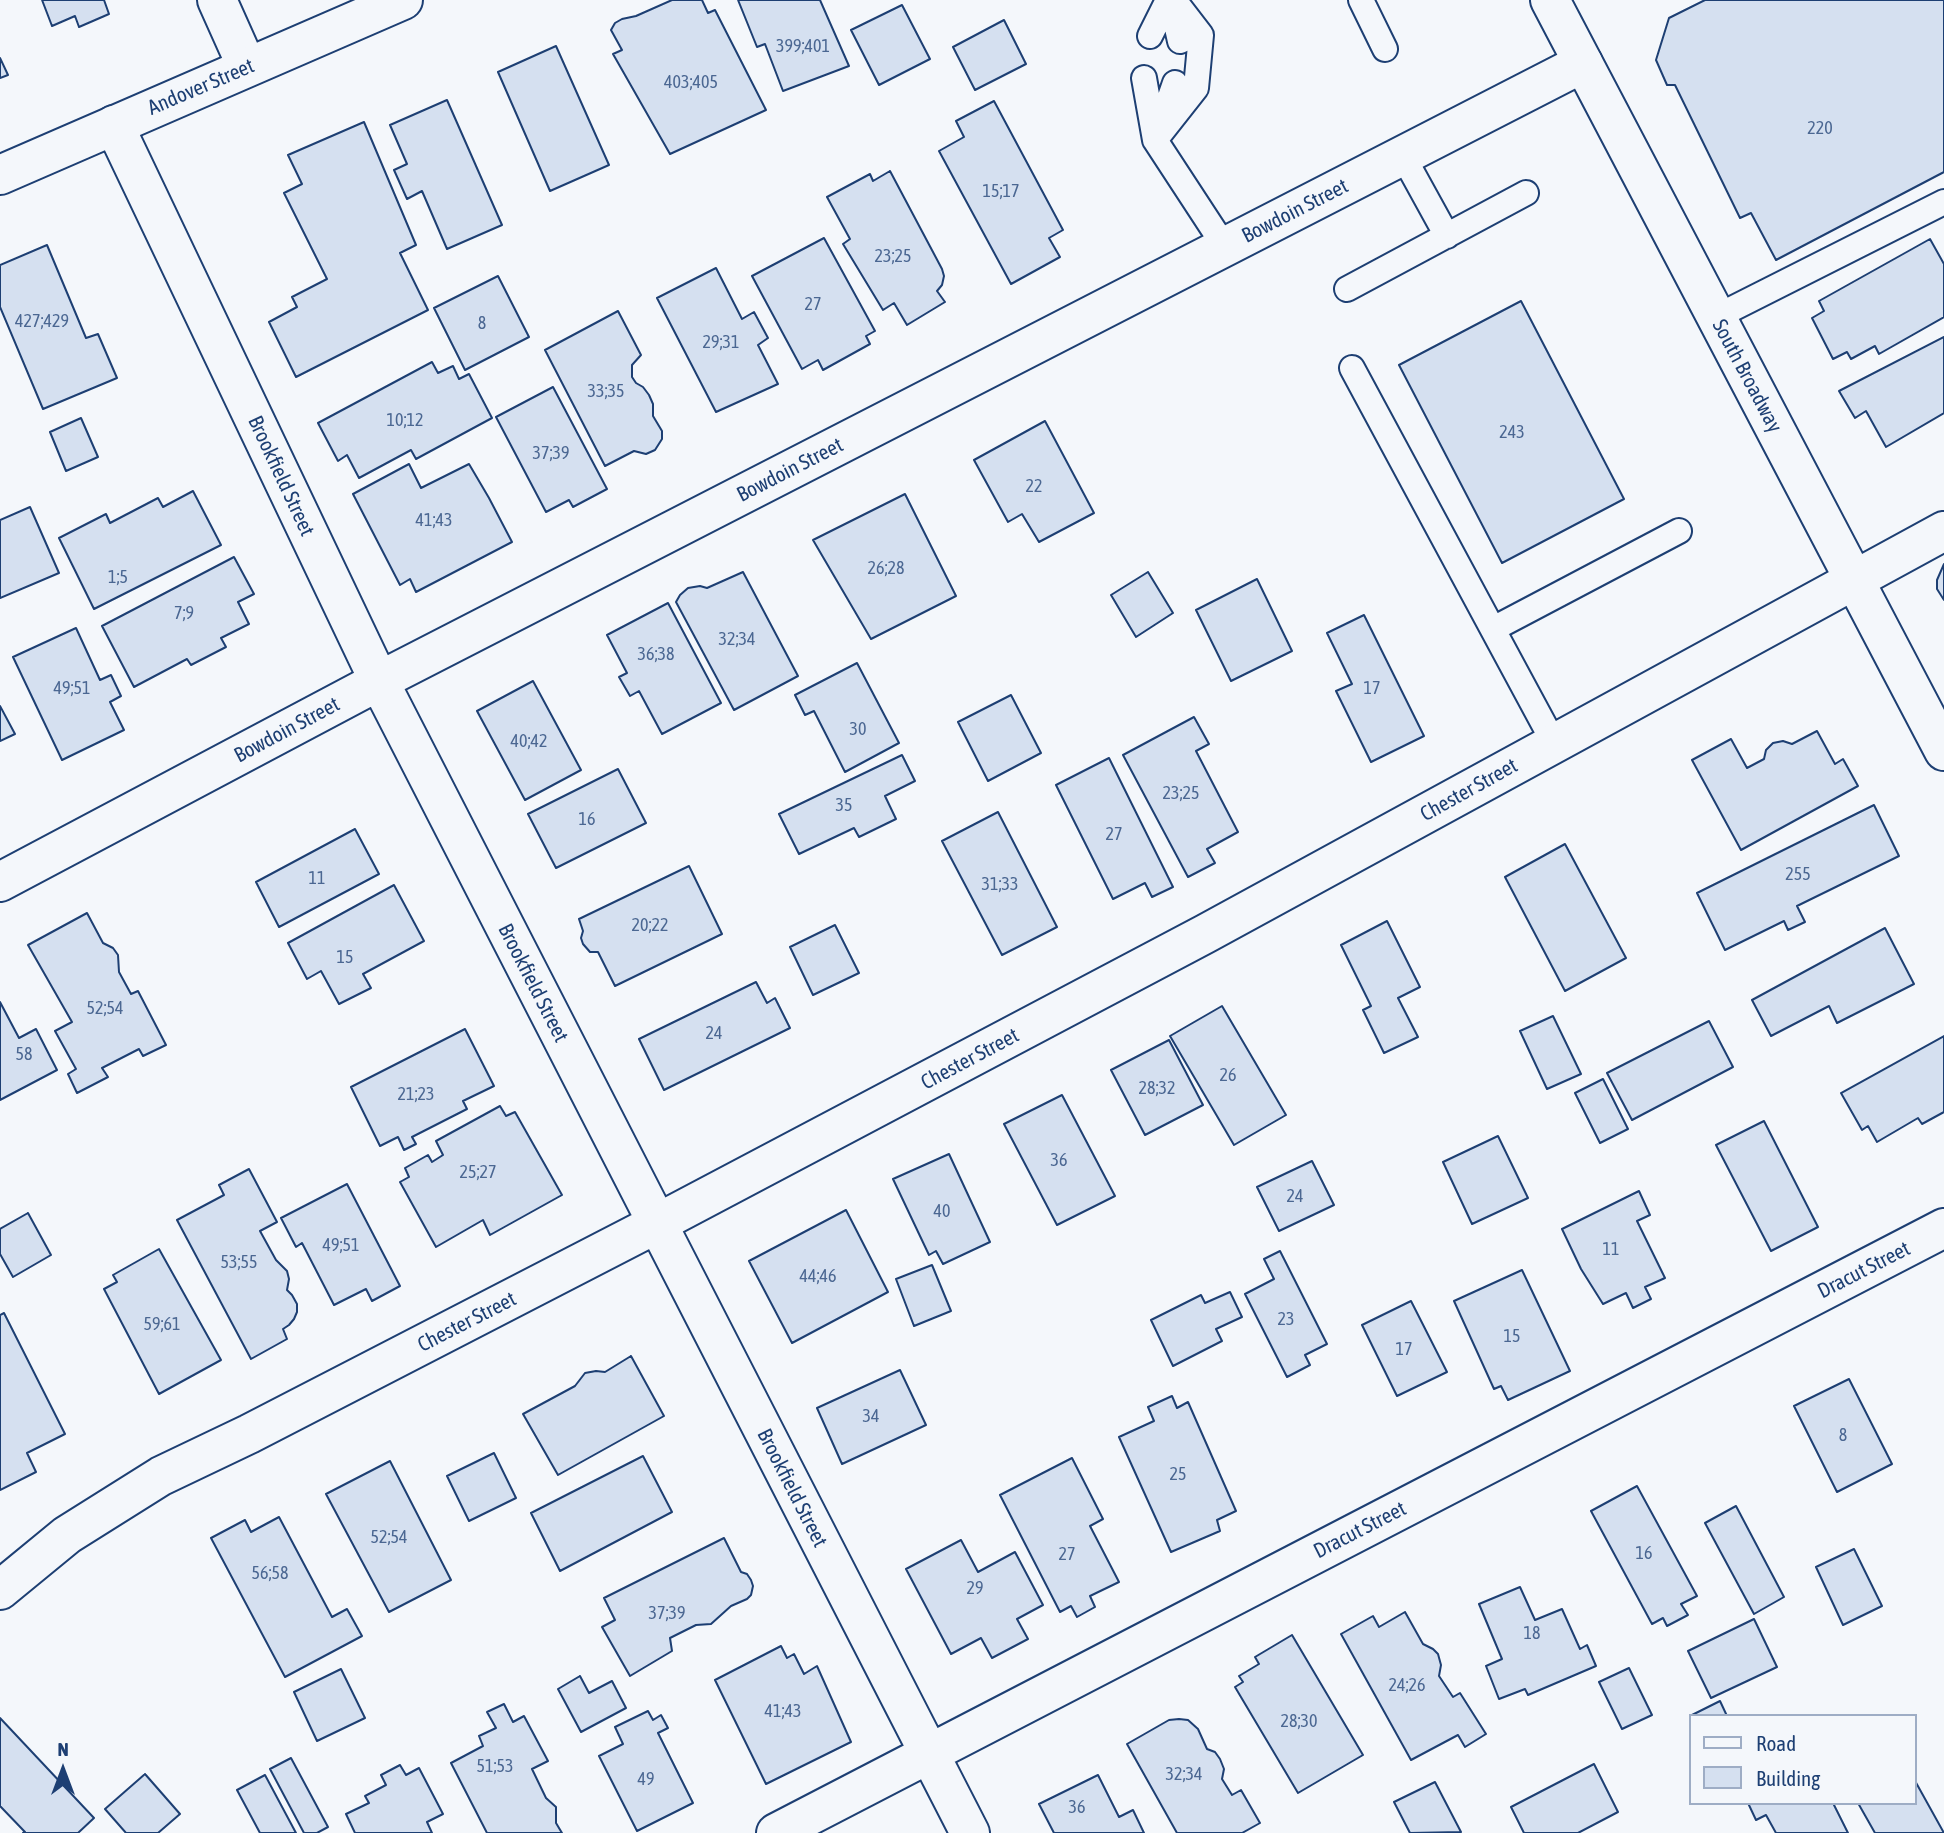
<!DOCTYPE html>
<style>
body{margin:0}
#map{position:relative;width:1944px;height:1833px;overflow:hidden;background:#f4f7fb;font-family:"Asap Condensed",sans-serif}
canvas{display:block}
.legend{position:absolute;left:1689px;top:1714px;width:228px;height:91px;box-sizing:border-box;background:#f4f7fb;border:2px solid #9eadc5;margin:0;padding:9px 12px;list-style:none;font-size:21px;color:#1d3f73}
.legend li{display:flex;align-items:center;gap:14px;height:35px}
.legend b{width:35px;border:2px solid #9eadc5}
.north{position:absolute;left:28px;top:1735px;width:70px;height:70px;-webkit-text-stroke:5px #f4f7fb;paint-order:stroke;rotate:0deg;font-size:19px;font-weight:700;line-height:28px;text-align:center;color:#1d3f73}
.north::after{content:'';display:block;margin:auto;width:24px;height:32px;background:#1d3f73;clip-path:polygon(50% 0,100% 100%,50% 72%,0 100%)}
</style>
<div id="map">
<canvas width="1944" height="1833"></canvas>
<ul class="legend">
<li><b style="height:9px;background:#f4f7fb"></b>Road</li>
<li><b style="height:19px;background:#d5e0f0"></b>Building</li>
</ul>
<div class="north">N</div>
</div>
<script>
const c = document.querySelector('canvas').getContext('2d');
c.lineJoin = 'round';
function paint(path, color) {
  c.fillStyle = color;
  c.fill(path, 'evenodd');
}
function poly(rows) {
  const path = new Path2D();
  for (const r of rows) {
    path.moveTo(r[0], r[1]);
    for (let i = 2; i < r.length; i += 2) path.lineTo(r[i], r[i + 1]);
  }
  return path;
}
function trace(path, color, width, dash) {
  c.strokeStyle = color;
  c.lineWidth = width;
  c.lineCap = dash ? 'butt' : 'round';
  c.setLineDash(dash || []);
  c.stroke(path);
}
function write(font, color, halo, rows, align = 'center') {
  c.font = font + ' "Asap Condensed",sans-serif';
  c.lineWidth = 5;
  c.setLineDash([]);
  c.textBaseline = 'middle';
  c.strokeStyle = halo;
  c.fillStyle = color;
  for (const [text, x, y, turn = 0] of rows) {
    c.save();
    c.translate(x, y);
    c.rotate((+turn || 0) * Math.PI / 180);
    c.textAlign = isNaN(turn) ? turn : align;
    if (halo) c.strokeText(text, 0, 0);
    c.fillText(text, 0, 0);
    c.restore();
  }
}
const building = poly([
 [42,0,104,0,109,14,79,27,75,16,52,26,42,0],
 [672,0,702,0,708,13,715,10,766,110,670,154,613,54,622,50,611,30,615,23,622,19,636,16,672,0],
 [738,0,820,0,849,66,783,91,765,44,757,47,738,0],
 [1705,0,1944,0,1944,172,1776,260,1751,213,1740,218,1675,85,1667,85,1656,60,1669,18,1705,0],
 [902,5,930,59,879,85,851,30,902,5],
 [1004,20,1026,64,975,90,953,47,1004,20],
 [556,46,609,165,550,191,498,72,556,46],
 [0,58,8,75,0,78,0,58],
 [447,100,502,225,447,249,422,191,407,199,394,170,407,164,390,125,447,100],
 [994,101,1063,230,1049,238,1060,257,1011,284,939,151,964,137,956,121,994,101],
 [364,122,416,245,400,253,428,310,296,377,269,322,297,307,292,297,327,279,284,193,302,184,288,155,364,122],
 [890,171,942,269,944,276,942,285,937,291,945,302,907,325,894,303,883,310,843,244,850,239,827,197,870,174,873,181,890,171],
 [824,238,875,331,866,336,870,344,823,370,818,360,802,369,752,276,824,238],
 [1930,239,1944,264,1944,317,1879,354,1875,346,1851,359,1847,352,1833,359,1812,318,1824,311,1819,301,1930,239],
 [47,245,86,338,98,334,117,378,43,409,0,307,0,265,47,245],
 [716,268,742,319,754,312,768,338,758,345,778,384,716,412,657,298,716,268],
 [498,276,529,337,465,370,434,308,498,276],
 [1521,301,1624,499,1502,563,1399,365,1521,301],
 [618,311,641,355,632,365,632,377,636,383,643,387,649,395,653,404,653,416,662,431,662,439,655,450,646,454,634,451,605,466,545,350,618,311],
 [1944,337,1944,413,1886,447,1866,411,1855,418,1839,391,1944,337],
 [432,362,438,373,453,366,459,379,469,374,492,418,416,459,411,450,359,478,347,455,338,461,318,423,432,362],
 [553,387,607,489,573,507,569,500,546,512,496,417,553,387],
 [81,418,98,457,66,471,50,432,81,418],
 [1045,421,1094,513,1039,542,1022,514,1008,522,974,460,1045,421],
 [409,464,421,488,469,464,489,498,512,542,416,592,410,579,400,585,353,494,409,464],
 [193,491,221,545,94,609,59,538,106,514,110,523,158,498,163,507,193,491],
 [905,494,956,596,871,639,813,540,905,494],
 [30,507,59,573,0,598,0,520,30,507],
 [234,557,254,594,238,602,249,624,221,638,226,647,191,665,187,659,134,687,102,626,234,557],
 [1944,564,1944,600,1937,589,1937,580,1944,564],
 [743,572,798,676,734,710,676,602,680,595,688,588,700,586,707,588,743,572],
 [1148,572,1173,613,1136,637,1111,595,1148,572],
 [1257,579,1292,651,1231,681,1196,610,1257,579],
 [668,603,721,703,662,734,639,691,630,696,619,677,627,673,607,635,668,603],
 [1364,615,1424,736,1371,762,1336,691,1352,684,1327,633,1364,615],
 [76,628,100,680,111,675,121,696,110,702,124,730,62,760,13,657,76,628],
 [857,663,899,743,845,772,814,711,805,715,795,695,857,663],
 [533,681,581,770,525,800,477,711,533,681],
 [1011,695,1041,753,988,781,958,722,1011,695],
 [0,706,15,734,0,741,0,706],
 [1194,717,1209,744,1196,751,1238,832,1207,849,1215,863,1188,877,1123,755,1194,717],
 [1817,731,1835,764,1843,759,1858,786,1741,850,1692,760,1731,739,1747,768,1764,759,1766,750,1773,743,1783,741,1792,744,1817,731],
 [902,755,915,781,885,796,896,819,859,837,854,828,799,854,779,814,902,755],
 [1109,758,1173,887,1152,897,1145,883,1113,899,1056,785,1109,758],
 [618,769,646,823,556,868,528,814,618,769],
 [1874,805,1899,856,1797,906,1805,922,1788,930,1784,921,1725,950,1697,893,1874,805],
 [998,812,1057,927,1002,955,942,841,998,812],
 [355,829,379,874,279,927,256,882,355,829],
 [1565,844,1626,958,1565,991,1505,877,1565,844],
 [689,866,722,934,615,986,598,952,590,952,583,944,581,938,583,931,579,919,689,866],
 [394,885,424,941,363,974,371,988,339,1004,321,971,307,979,288,943,394,885],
 [87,913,103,943,113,948,118,955,119,972,131,994,138,991,166,1045,143,1056,139,1049,102,1068,108,1077,77,1093,68,1074,76,1069,55,1031,72,1022,28,945,87,913],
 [1387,921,1420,987,1398,998,1418,1037,1384,1053,1363,1010,1371,1006,1341,945,1387,921],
 [835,925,859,973,813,995,790,947,835,925],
 [1885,928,1914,984,1837,1023,1829,1006,1771,1036,1752,1000,1885,928],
 [756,982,767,1003,775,998,790,1028,664,1090,639,1039,756,982],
 [0,1002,19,1038,36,1029,57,1070,0,1100,0,1002],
 [1222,1006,1286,1115,1234,1145,1170,1036,1222,1006],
 [1553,1016,1581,1074,1547,1089,1520,1031,1553,1016],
 [1709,1021,1733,1067,1632,1120,1607,1073,1709,1021],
 [465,1029,494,1086,463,1101,467,1109,412,1137,416,1144,404,1150,398,1137,380,1146,351,1087,465,1029],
 [1944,1036,1944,1112,1922,1124,1918,1118,1877,1142,1868,1126,1862,1130,1841,1093,1944,1036],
 [1169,1040,1203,1105,1145,1135,1111,1070,1169,1040],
 [1603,1079,1628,1129,1600,1143,1575,1093,1603,1079],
 [1062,1095,1115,1196,1057,1225,1004,1124,1062,1095],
 [500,1106,506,1116,515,1112,562,1195,490,1235,483,1220,436,1247,400,1182,409,1177,405,1168,428,1155,432,1162,443,1155,436,1141,500,1106],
 [1764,1121,1818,1227,1771,1251,1716,1145,1764,1121],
 [1498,1136,1528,1198,1472,1224,1443,1162,1498,1136],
 [949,1154,990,1242,943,1264,936,1251,929,1255,893,1179,949,1154],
 [1312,1161,1334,1205,1279,1231,1257,1187,1312,1161],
 [249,1169,277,1222,260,1231,276,1260,287,1271,289,1279,287,1290,292,1295,297,1304,297,1312,294,1319,289,1325,283,1329,287,1339,251,1359,177,1220,224,1195,219,1185,249,1169],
 [347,1184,400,1286,372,1301,366,1289,334,1305,302,1243,296,1247,281,1218,347,1184],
 [1639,1191,1650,1215,1637,1221,1665,1278,1645,1287,1651,1299,1633,1308,1626,1293,1603,1304,1581,1269,1562,1229,1639,1191],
 [846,1210,888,1292,792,1343,749,1261,846,1210],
 [28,1213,51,1255,13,1277,0,1254,0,1229,28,1213],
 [159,1249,221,1360,159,1394,104,1289,117,1282,113,1275,159,1249],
 [1280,1251,1327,1344,1305,1355,1310,1365,1287,1377,1245,1294,1274,1279,1264,1259,1280,1251],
 [932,1265,951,1311,914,1326,896,1279,932,1265],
 [1522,1270,1570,1371,1508,1400,1501,1386,1494,1389,1454,1301,1522,1270],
 [1230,1292,1242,1317,1216,1329,1222,1341,1173,1366,1151,1320,1201,1295,1205,1303,1230,1292],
 [1411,1301,1447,1372,1397,1396,1362,1325,1411,1301],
 [4,1313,65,1434,27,1453,36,1472,0,1490,0,1315,4,1313],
 [631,1356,664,1416,558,1475,523,1414,575,1386,585,1373,596,1371,605,1372,631,1356],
 [900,1370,926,1425,842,1464,817,1408,900,1370],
 [1849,1379,1892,1464,1837,1492,1794,1406,1849,1379],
 [1172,1396,1177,1408,1188,1402,1236,1511,1217,1520,1220,1531,1171,1552,1119,1437,1154,1421,1148,1407,1172,1396],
 [494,1453,516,1498,469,1521,447,1476,494,1453],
 [643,1456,672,1512,560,1571,531,1513,643,1456],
 [1072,1458,1103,1519,1090,1526,1119,1582,1090,1596,1095,1607,1077,1617,1071,1606,1060,1612,1000,1495,1072,1458],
 [390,1461,451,1580,389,1612,326,1494,390,1461],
 [1637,1486,1697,1596,1681,1604,1688,1615,1667,1626,1663,1618,1652,1624,1591,1511,1637,1486],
 [1736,1506,1784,1597,1754,1614,1705,1523,1736,1506],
 [279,1517,332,1617,347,1609,362,1636,285,1677,211,1538,245,1520,251,1532,279,1517],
 [724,1538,741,1572,747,1574,751,1580,753,1586,751,1595,747,1599,731,1606,711,1624,696,1625,670,1638,672,1651,630,1676,602,1627,615,1620,604,1598,724,1538],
 [961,1540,978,1572,1015,1552,1043,1605,1017,1619,1028,1639,992,1658,981,1638,951,1654,906,1569,961,1540],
 [1854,1549,1882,1606,1843,1625,1816,1567,1854,1549],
 [1520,1587,1535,1620,1562,1609,1580,1649,1587,1645,1596,1666,1528,1695,1525,1689,1499,1699,1486,1666,1502,1659,1479,1604,1520,1587],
 [1405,1612,1423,1644,1433,1649,1438,1654,1441,1665,1439,1676,1453,1697,1460,1693,1486,1734,1465,1747,1458,1735,1411,1760,1341,1634,1373,1616,1379,1627,1405,1612],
 [1754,1619,1777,1667,1711,1698,1688,1651,1754,1619],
 [1292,1635,1363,1755,1298,1793,1235,1687,1243,1682,1239,1676,1259,1664,1255,1657,1292,1635],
 [781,1646,787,1658,794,1654,804,1674,817,1666,851,1742,766,1784,715,1680,781,1646],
 [1629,1668,1652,1715,1622,1729,1599,1682,1629,1668],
 [341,1669,365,1718,317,1741,294,1692,341,1669],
 [580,1676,589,1693,612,1681,626,1708,581,1732,558,1689,580,1676],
 [1720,1701,1727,1716,1690,1716,1720,1701],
 [504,1704,513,1722,524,1716,548,1761,532,1769,546,1798,556,1807,556,1823,562,1833,487,1833,451,1763,483,1746,479,1736,496,1728,487,1712,504,1704],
 [648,1711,653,1720,661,1715,668,1728,658,1733,693,1803,637,1831,599,1756,623,1744,615,1727,648,1711],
 [0,1718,94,1818,78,1833,23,1833,25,1832,0,1806,0,1718],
 [1179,1719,1188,1720,1198,1729,1207,1749,1215,1752,1220,1759,1224,1769,1222,1779,1232,1795,1241,1790,1260,1823,1242,1833,1177,1833,1127,1744,1169,1720,1179,1719],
 [291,1758,328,1827,317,1833,304,1833,270,1769,291,1758],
 [1594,1764,1618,1812,1578,1833,1524,1833,1511,1807,1594,1764],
 [400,1765,406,1775,419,1768,443,1814,427,1822,432,1833,355,1833,346,1814,369,1803,365,1796,386,1785,381,1775,400,1765],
 [145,1774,180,1814,158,1833,126,1833,105,1809,145,1774],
 [265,1775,296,1833,260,1833,237,1790,265,1775],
 [1098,1775,1119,1817,1133,1810,1144,1833,1054,1833,1039,1804,1098,1775],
 [1914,1779,1944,1833,1875,1833,1858,1803,1914,1803,1914,1779],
 [1435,1782,1461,1832,1410,1833,1394,1802,1435,1782],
 [1748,1803,1833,1803,1848,1833,1776,1833,1766,1815,1756,1820,1748,1803]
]);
const service = poly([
 [1361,0,1385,49],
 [1171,1,1180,41],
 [1150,36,1168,0],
 [1144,78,1155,140,1225,247],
 [1161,123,1175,83],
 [1155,140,1196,88,1201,35,1174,0],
 [1403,156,1447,236],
 [1347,289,1526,193],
 [1716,317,1944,202],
 [1352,368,1554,743],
 [1493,629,1679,531]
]);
const minor = poly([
 [217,0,247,67],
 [114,125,379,681,970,1833],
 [0,882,379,681,1583,63],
 [0,1590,67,1535,161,1476,249,1434,656,1224,1205,934,1944,531],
 [776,1833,1944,1228]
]);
const secondary = poly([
 [0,175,403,0]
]);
const primary = poly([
 [1550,0,1944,751]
]);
const numberNames = [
 ["399;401",803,46],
 ["403;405",691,82],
 ["220",1820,128],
 ["15;17",1001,191],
 ["23;25",893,256],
 ["27",813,304],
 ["427;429",42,321],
 ["8",482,323],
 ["29;31",721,342],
 ["33;35",606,391],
 ["10;12",405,420],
 ["243",1512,432],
 ["37;39",551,453],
 ["22",1034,486],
 ["41;43",434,520],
 ["26;28",886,568],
 ["1;5",118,577],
 ["7;9",184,613],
 ["32;34",737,639],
 ["36;38",656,654],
 ["49;51",72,688],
 ["17",1372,688],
 ["30",858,729],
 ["40;42",529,741],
 ["23;25",1181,793],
 ["35",844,805],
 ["16",587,819],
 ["27",1114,834],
 ["255",1798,874],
 ["11",317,878],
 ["31;33",1000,884],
 ["20;22",650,925],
 ["15",345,957],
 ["52;54",105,1008],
 ["24",714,1033],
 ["58",24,1054],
 ["26",1228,1075],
 ["28;32",1157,1088],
 ["21;23",416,1094],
 ["36",1059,1160],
 ["25;27",478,1172],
 ["24",1295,1196],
 ["40",942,1211],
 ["49;51",341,1245],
 ["11",1611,1249],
 ["53;55",239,1262],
 ["44;46",818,1276],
 ["23",1286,1319],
 ["59;61",162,1324],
 ["15",1512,1336],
 ["17",1404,1349],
 ["34",871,1416],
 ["8",1843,1435],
 ["25",1178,1474],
 ["52;54",389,1537],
 ["16",1644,1553],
 ["27",1067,1554],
 ["56;58",270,1573],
 ["29",975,1588],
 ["37;39",667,1613],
 ["18",1532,1633],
 ["24;26",1407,1685],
 ["41;43",783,1711],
 ["28;30",1299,1721],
 ["51;53",495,1766],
 ["32;34",1184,1774],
 ["49",646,1779],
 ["36",1077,1807]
];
const streetNames = [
 ["Andover Street",201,87,-23],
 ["Bowdoin Street",1295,211,-27],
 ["South Broadway",1747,376,62],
 ["Bowdoin Street",790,470,-27],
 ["Brookfield Street",281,476,65],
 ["Bowdoin Street",287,730,-28],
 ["Chester Street",1469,790,-29],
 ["Brookfield Street",533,983,63],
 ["Chester Street",970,1059,-28],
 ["Dracut Street",1864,1270,-27],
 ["Chester Street",467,1322,-27],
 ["Brookfield Street",792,1488,63],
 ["Dracut Street",1360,1530,-27]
];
paint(building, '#d5e0f0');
trace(building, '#1d3f73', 2);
trace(service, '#1d3f73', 28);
trace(minor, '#1d3f73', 42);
trace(secondary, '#1d3f73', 42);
trace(primary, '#1d3f73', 42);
trace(service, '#f4f7fb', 24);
trace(minor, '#f4f7fb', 38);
trace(secondary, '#f4f7fb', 38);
trace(primary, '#f4f7fb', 38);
write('18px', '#4b6792', null, numberNames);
write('21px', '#1d3f73', '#f4f7fb', streetNames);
</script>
